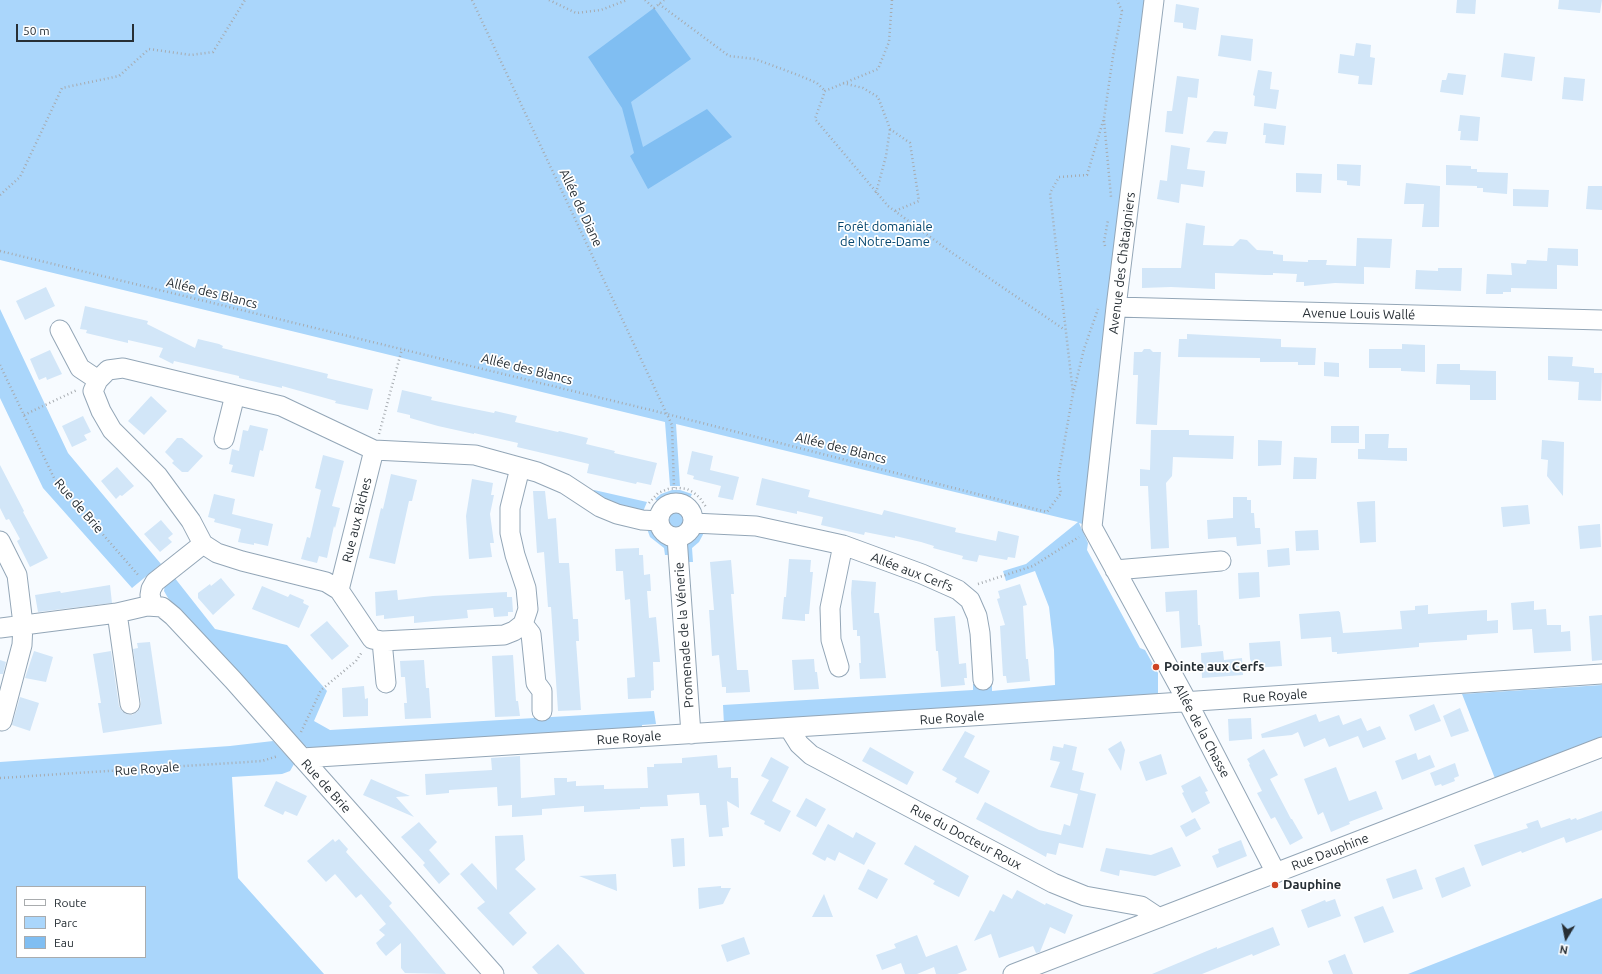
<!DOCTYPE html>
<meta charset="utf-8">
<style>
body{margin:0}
#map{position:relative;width:1602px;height:974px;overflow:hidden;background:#f7fbff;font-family:Ubuntu,sans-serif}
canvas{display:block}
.legend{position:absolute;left:16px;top:886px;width:130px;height:72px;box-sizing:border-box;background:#fff;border:1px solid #a9acae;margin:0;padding:5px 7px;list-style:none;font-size:12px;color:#272f35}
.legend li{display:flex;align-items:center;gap:8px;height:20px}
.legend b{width:20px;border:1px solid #a9acae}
.north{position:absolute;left:1546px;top:918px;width:40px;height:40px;-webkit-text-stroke:3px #fff;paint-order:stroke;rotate:190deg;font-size:11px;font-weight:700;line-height:16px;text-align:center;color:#272f35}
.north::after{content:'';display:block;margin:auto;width:14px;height:18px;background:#272f35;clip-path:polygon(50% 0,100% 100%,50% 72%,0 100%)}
.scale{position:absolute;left:16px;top:24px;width:118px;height:18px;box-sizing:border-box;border:2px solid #272f35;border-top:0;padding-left:5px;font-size:12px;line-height:14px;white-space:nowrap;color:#272f35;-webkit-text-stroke:3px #fff;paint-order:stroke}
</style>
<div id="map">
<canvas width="1602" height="974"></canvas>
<ul class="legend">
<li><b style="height:5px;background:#fff"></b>Route</li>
<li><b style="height:11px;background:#aad6fb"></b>Parc</li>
<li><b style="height:11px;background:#80bef2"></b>Eau</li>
</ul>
<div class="north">N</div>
<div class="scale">50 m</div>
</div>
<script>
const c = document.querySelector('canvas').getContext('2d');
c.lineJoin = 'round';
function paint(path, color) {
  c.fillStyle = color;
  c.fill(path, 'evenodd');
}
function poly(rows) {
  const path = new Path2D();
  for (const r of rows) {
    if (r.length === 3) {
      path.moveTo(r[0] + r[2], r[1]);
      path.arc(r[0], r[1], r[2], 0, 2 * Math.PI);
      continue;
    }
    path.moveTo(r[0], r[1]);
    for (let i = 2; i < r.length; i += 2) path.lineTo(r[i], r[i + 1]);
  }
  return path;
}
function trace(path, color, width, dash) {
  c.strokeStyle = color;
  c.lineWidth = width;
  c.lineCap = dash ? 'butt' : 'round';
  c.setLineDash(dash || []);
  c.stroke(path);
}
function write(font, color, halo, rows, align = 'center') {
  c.font = font + ' Ubuntu,sans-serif';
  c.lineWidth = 3.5;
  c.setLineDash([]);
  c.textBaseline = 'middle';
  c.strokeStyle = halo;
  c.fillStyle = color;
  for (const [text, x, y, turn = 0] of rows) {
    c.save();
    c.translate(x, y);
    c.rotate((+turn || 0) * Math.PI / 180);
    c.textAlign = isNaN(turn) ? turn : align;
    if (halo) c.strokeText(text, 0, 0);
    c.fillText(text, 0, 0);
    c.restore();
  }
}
const green = poly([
 [0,0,1146,0,1092,527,1079,523,1088,543,1087,550,1140,648,1145,650,1158,673,1158,697,724,725,723,705,973,690,973,684,992,682,992,691,1055,685,1054,650,1049,607,1035,571,1006,581,1003,571,1026,564,1078,522,676,424,680,486,670,486,665,422,0,260],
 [0,309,68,453,161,564,132,588,43,488,0,398],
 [594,490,647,502,642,514,621,509,594,493],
 [672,490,680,490,692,494,689,500,680,497,674,497,665,500,660,503,655,499,661,494],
 [677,521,9],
 [646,526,654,530,660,538,668,543,672,555,665,555,664,548,650,537],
 [699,529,706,529,699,542,692,548,693,562,689,562,686,560,687,543,694,538,698,533],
 [174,577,215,629,287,645,327,691,314,721,330,730,654,711,656,724,642,725,642,731,311,749,301,744,168,598,164,591,165,584],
 [1602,685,1602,740,1496,781,1462,694],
 [273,741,294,764,290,771,282,774,232,777,238,878,324,974,0,974,0,762,230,746],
 [17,887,145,887,145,957,17,957],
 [1602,898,1602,974,1408,974]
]);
const water = poly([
 [654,8,691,59,631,102,643,147,707,109,732,137,648,189,630,156,634,153,622,108,588,57]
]);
const building = poly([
 [1457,0,1476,0,1475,14,1456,13],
 [1559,0,1602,0,1600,13,1558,9],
 [1176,4,1199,8,1196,30,1183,28,1183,23,1174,22],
 [1221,35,1253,39,1251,61,1218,56],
 [1356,43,1371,45,1370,57,1375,58,1372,85,1358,84,1359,76,1338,73,1340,54,1354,56],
 [1504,53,1535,57,1532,81,1501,77],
 [1258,70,1272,72,1270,89,1279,90,1276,109,1254,106,1255,96,1253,95],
 [1448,73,1466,75,1463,95,1440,92,1442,80,1446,80],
 [1177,76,1199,79,1197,98,1188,97,1183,134,1165,132,1167,111,1172,111],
 [1564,77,1585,79,1583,101,1562,99],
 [1460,115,1480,117,1478,141,1460,140,1461,131,1458,131],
 [1264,123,1286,126,1284,145,1265,143,1266,135,1263,135],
 [1214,131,1228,132,1226,144,1206,142],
 [1171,145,1190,148,1187,169,1205,171,1203,187,1181,184,1179,203,1157,199,1160,180,1167,181],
 [1337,164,1361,165,1360,186,1347,185,1347,181,1337,180],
 [1446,165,1471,166,1471,169,1477,169,1477,172,1508,173,1507,194,1483,192,1483,188,1477,188,1477,186,1446,185],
 [1296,173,1322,174,1321,193,1296,192],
 [1406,183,1440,186,1439,227,1422,227,1424,204,1404,204],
 [1588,186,1602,186,1602,210,1586,209],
 [1513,189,1549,190,1548,207,1513,206],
 [1186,223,1205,226,1203,245,1233,246,1240,239,1247,240,1257,250,1273,251,1273,254,1283,255,1283,261,1308,262,1308,260,1327,260,1326,265,1356,266,1357,238,1392,239,1390,268,1364,267,1364,284,1335,283,1304,286,1304,282,1296,282,1297,274,1273,273,1273,275,1265,275,1215,273,1215,289,1171,287,1142,288,1142,268,1181,268],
 [1548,248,1578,249,1578,266,1557,265,1557,289,1511,288,1511,292,1503,292,1503,294,1486,294,1487,274,1512,275,1511,263,1526,264,1527,260,1547,261],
 [1438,268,1462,268,1461,291,1415,289,1416,270,1438,271],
 [46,287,55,306,25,320,16,301],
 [85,306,148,321,147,324,195,348,198,339,219,344,223,346,222,348,328,374,327,378,373,389,368,410,335,403,336,401,282,386,282,388,239,378,239,376,174,361,173,364,159,357,163,348,128,340,128,343,86,333,87,330,80,329],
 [1187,334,1281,339,1281,347,1316,348,1315,365,1298,365,1298,362,1260,362,1260,358,1178,357,1179,339,1187,339],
 [1402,344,1425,345,1425,372,1401,371,1401,368,1369,368,1369,349,1402,349],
 [1144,349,1150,349,1153,352,1161,352,1157,425,1136,424,1138,375,1133,375,1134,352,1142,352],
 [50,350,62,374,47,380,46,377,39,380,30,359],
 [1548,356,1573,357,1572,366,1594,368,1594,373,1602,373,1601,401,1578,400,1579,382,1548,380],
 [1324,362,1339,363,1339,377,1324,376],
 [1437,364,1460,364,1460,370,1496,371,1496,400,1470,400,1470,385,1436,384],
 [402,390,432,397,431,400,464,407,494,413,495,411,517,416,515,422,558,432,559,431,588,438,586,444,615,451,614,453,657,463,651,485,637,482,636,484,587,473,589,464,517,447,518,443,474,433,474,434,438,426,410,418,410,415,397,412],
 [151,396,167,411,144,435,128,421],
 [83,416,91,432,84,435,87,440,72,447,62,426],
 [250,425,268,429,263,451,260,450,254,477,231,472,233,465,229,464,232,449,239,451,243,430,248,431],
 [1331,426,1359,426,1359,443,1331,443],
 [1151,430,1189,430,1189,435,1234,436,1233,459,1173,457,1172,476,1166,483,1169,548,1151,549,1148,486,1140,486,1140,469,1150,470],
 [1365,434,1389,434,1388,448,1407,448,1407,461,1358,459,1358,449,1365,449],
 [177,438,182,438,203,456,188,472,182,472,172,463,174,461,165,452],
 [1258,440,1282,441,1281,465,1258,466],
 [1542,440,1564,442,1563,496,1547,476,1548,460,1541,459],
 [692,451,713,456,710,470,739,477,733,500,718,497,721,486,693,479,694,476,687,474],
 [323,455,344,461,332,506,340,508,335,528,334,526,327,558,319,556,317,563,301,559,307,537,310,538,321,490,315,488],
 [1294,457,1317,458,1316,479,1293,479],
 [0,465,24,511,23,512,48,558,30,567,17,541,20,539,9,519,6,520,0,508],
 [117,467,134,486,122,496,120,495,116,499,101,481],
 [391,474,417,480,412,501,409,501,395,564,369,558,381,508,383,509],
 [762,478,810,490,808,497,882,515,884,510,956,528,955,532,996,541,998,531,1019,536,1015,558,1008,557,1007,560,979,555,977,562,962,559,963,556,933,548,934,546,921,542,895,536,895,538,865,532,864,535,821,525,823,517,797,511,797,514,756,505],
 [472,479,493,483,491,495,494,495,490,514,494,543,490,543,492,557,469,559,466,516],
 [533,491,545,491,548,519,556,518,559,563,569,563,573,619,578,619,579,641,576,641,581,710,558,711,551,607,548,607,544,552,537,553],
 [214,494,235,499,232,514,273,524,268,546,254,543,254,545,238,542,241,529,214,522,215,519,208,517],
 [1233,497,1247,497,1247,500,1251,500,1251,513,1254,513,1255,528,1260,528,1261,544,1237,546,1236,537,1208,539,1207,520,1233,518],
 [1375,501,1376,542,1360,543,1357,502],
 [1528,505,1530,524,1503,527,1501,507],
 [161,520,173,534,168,538,172,542,160,552,144,534],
 [1600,524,1601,547,1580,549,1578,526],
 [1318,530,1319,550,1296,551,1295,531],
 [639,548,639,555,643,555,644,575,650,574,651,591,647,591,649,618,656,617,660,662,653,662,654,690,651,691,651,698,628,699,627,678,635,677,630,599,625,600,623,571,616,571,615,549],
 [1289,548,1290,565,1268,567,1267,550],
 [789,559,811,560,810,572,813,572,809,614,805,614,805,621,782,619,784,597,786,597],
 [731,560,734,594,731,594,737,670,748,670,750,692,726,693,726,687,722,687,719,655,712,656,709,610,714,610,710,562],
 [1259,572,1260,597,1239,599,1238,573],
 [221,578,235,595,213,615,198,598,198,593,210,584,211,586],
 [852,580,876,582,874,613,879,613,886,678,860,679,859,663,861,663,860,636,857,636,857,630,853,630,851,593],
 [1020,584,1027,605,1023,606,1026,659,1028,659,1030,681,1007,683,1006,676,1003,676,1000,626,1005,625,997,599,1000,598,998,591],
 [110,585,112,603,38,612,35,595,60,591,61,593],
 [262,586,288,597,290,594,304,600,303,603,309,606,299,628,252,609],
 [397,590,398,600,433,596,507,592,507,597,512,597,513,612,508,612,508,616,494,617,493,608,467,610,468,618,414,623,414,616,384,619,384,615,376,616,375,592],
 [1197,590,1198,625,1200,625,1202,646,1181,648,1179,611,1166,612,1165,592],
 [1534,601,1534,610,1546,609,1547,625,1561,625,1561,632,1570,631,1571,651,1534,653,1532,629,1513,630,1511,603],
 [1428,605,1428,614,1487,610,1487,621,1498,620,1498,633,1467,635,1467,640,1419,643,1419,647,1337,654,1337,652,1332,652,1331,637,1301,639,1299,614,1339,611,1339,612,1340,612,1343,633,1359,632,1402,629,1400,611,1415,610,1415,606],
 [1602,615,1602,660,1592,661,1589,616],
 [955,616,959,664,966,663,967,678,964,678,965,685,941,687,938,651,936,651,934,618],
 [327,621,349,646,332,660,310,635],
 [1280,641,1282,666,1254,668,1250,659,1249,643],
 [150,642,162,724,103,733,98,703,101,703,93,654,111,651,119,706,122,711,126,714,132,715,137,712,140,708,141,703,133,649,138,648,137,643],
 [34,651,53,657,46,682,25,678],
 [1223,651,1224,660,1242,658,1243,675,1202,678,1201,653],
 [513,655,516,701,518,701,520,716,495,717,492,656],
 [814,659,815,672,817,672,819,689,794,690,792,660],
 [0,660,6,662,3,674,0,674],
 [424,660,426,688,429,688,431,718,405,719,404,703,407,703,405,677,401,677,400,661],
 [364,686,365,699,368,698,368,716,343,717,342,688],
 [20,697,39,703,30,731,12,725],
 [1434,704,1441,721,1415,731,1409,715],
 [1460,708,1469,731,1451,737,1443,716],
 [1316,714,1319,722,1339,715,1343,725,1361,718,1367,731,1380,726,1386,739,1363,748,1358,736,1329,747,1325,738,1304,747,1298,732,1292,735,1262,738,1261,734],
 [1251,718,1252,739,1229,741,1228,719],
 [965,731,975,736,964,757,990,771,978,794,955,782,957,778,942,770],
 [1121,741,1125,750,1121,771,1108,749],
 [1064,744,1077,747,1072,770,1084,773,1080,790,1096,794,1083,848,1059,843,1056,855,1047,853,1046,857,976,819,985,802,1039,830,1061,835,1064,824,1070,826,1078,794,1050,787,1060,762,1050,760,1053,746,1063,748],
 [870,747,914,772,907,785,862,761],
 [1264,749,1278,775,1270,779,1291,819,1292,819,1303,838,1290,845,1275,817,1271,819,1257,793,1262,791,1249,765,1250,764,1247,759],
 [1416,753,1418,760,1430,755,1435,767,1402,780,1395,761],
 [1161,754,1167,774,1146,781,1139,762],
 [717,755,718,768,731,767,731,778,738,778,739,808,727,801,729,827,722,828,723,836,709,837,706,805,700,805,699,793,667,795,668,806,640,807,640,809,584,812,584,806,542,809,542,815,512,817,512,805,498,806,497,787,449,790,449,793,426,795,425,774,492,770,491,758,520,756,521,798,555,795,554,778,567,778,567,782,576,781,576,786,604,785,604,789,648,788,647,767,654,767,654,764,682,763,682,758],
 [771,757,789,767,772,801,791,811,780,832,764,824,765,821,750,814,769,780,761,776],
 [1455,763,1459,776,1454,778,1455,781,1442,786,1441,784,1435,786,1430,773],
 [1336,767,1349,801,1376,791,1383,809,1349,822,1350,824,1331,832,1323,812,1318,815,1304,779],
 [1200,776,1208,791,1205,792,1210,803,1192,813,1182,793,1184,792,1181,786],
 [371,779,410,796,396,797,414,817,363,795],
 [276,781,307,796,297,816,285,811,283,815,264,806],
 [806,798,826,809,816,827,796,816],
 [1602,811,1602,830,1566,843,1564,837,1522,853,1521,851,1482,866,1474,845,1528,828,1526,824,1538,820,1541,828,1570,818,1571,820,1576,818,1577,820],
 [1195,818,1201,829,1186,837,1180,826],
 [419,822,437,842,429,850,450,874,439,884,423,865,425,863,401,837],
 [828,824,853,838,856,832,876,843,864,865,839,852,835,861,827,857,825,861,812,854],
 [523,835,525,860,515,869,536,889,509,913,527,933,513,946,477,908,485,902,460,874,472,863,497,890,495,836],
 [684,838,685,866,673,867,671,839],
 [333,839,335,842,339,839,348,849,346,852,392,903,389,906,412,933,446,974,405,973,401,968,401,943,386,956,379,948,376,943,385,935,379,930,386,924,361,894,356,898,335,874,326,882,307,861],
 [1241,840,1247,856,1217,868,1212,856,1219,853,1218,849],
 [915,845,969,876,959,897,933,884,935,881,904,864],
 [1172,847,1181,866,1155,876,1120,870,1119,876,1100,871,1106,848,1151,855],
 [1464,867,1471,886,1442,898,1435,878],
 [868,869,888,879,877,899,858,889],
 [1416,869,1423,889,1393,899,1386,879],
 [616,874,617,891,579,876],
 [721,886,721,888,731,888,723,904,699,909,698,888],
 [1017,890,1045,905,1046,903,1073,915,1065,934,1050,927,1040,952,1036,953,1033,946,999,958,991,934,974,941,990,910,994,912,1003,894,1012,899],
 [824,894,833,917,812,917],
 [1335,899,1341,916,1308,928,1301,910,1325,900,1326,902],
 [1383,906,1394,932,1364,943,1354,917],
 [1273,927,1280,945,1253,956,1252,954,1202,974,1152,974,1207,951,1217,947,1217,949],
 [917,935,926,957,957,945,967,970,957,974,936,974,934,967,917,974,905,974,901,963,882,970,876,955,896,948,894,944],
 [744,937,750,954,727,962,721,945],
 [558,944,572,959,585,974,538,974,532,967],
 [1345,954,1353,974,1333,974,1328,961]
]);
const path = poly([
 [472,0,672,425,674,488],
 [549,0,576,13,601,10,627,0],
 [645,0,654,8,664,0],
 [892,0,889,42,878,69,825,91,815,119,888,206,948,250,1065,330],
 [659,4,729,56,755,59,798,75,817,83,825,91],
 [843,83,863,88,878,97,890,129,910,143,919,201,895,211],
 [1104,120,1111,197],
 [876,193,886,156,890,129],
 [0,195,20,177,62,88,119,76,149,49,191,55,213,52,245,0],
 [1105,246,1104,242,1108,220],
 [0,251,667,414,1047,512,1061,493,1058,478,1073,393,1050,193,1059,177,1087,175,1104,118,1113,56,1122,11,1117,0],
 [0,365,54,478,139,576],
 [1074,390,1084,349,1098,309],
 [24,415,77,390],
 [379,434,402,349],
 [649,503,658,493,668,489,679,488,687,489,693,492,700,498,706,507],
 [978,584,1033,566,1079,537],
 [301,732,321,690,356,661,362,652],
 [0,778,262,761,278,756]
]);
const street = poly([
 [1154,0,1116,307,1092,527,1187,701,1276,873],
 [1116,307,1602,320],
 [60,330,80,368,98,380],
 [224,439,235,395],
 [676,520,17],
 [693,523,756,526,843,545,922,574,958,590,970,600,977,616,980,633,983,680],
 [677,537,691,734],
 [0,541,17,575,23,624,22,645,2,721],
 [203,544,191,521,158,476,112,430,101,411,93,391,98,380,108,370,123,368,281,406,374,450,475,455,537,472,565,484,600,507,617,514,642,520,659,521],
 [1115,570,1221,561],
 [339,590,374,450],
 [153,606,150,595,151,589,155,582,203,544,217,553,242,561,326,582,339,590,372,639,382,641,504,635,514,631,523,624,528,609,526,588,515,555,510,533,510,508,520,468],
 [117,613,130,704],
 [523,624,531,634,536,683,542,691,542,711],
 [0,628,117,613,147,606,162,607,173,616,233,680,494,974],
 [382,641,386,683],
 [839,667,831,640,830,608,843,545],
 [789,728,799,744,811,755,1053,883,1085,896,1141,906,1159,918],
 [302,758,987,715,1602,674],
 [1013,974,1602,747]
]);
const markers = [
 [1156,667,4,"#ce4424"],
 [1275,885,4,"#ce4424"]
];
const streetNames = [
 ["Allée de Diane",581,208,65],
 ["Avenue des Châtaigniers",1122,263,-83],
 ["Allée des Blancs",212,293,14],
 ["Avenue Louis Wallé",1359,314,1],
 ["Allée des Blancs",527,369,14],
 ["Allée des Blancs",841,448,14],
 ["Rue de Brie",79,506,49],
 ["Rue aux Biches",357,520,-76],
 ["Allée aux Cerfs",912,572,21],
 ["Promenade de la Vénerie",684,635,-94],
 ["Rue Royale",1275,696,-4],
 ["Rue Royale",952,718,-4],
 ["Allée de la Chasse",1202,731,62],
 ["Rue Royale",629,738,-4],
 ["Rue Royale",147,769,-4],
 ["Rue de Brie",326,786,48],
 ["Rue du Docteur Roux",966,837,28],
 ["Rue Dauphine",1330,852,-21]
];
const parkNames = [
 ["Forêt domaniale",885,227],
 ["de Notre-Dame",885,242]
];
const poiNames = [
 ["Pointe aux Cerfs",1164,667],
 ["Dauphine",1283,885]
];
paint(green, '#aad6fb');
paint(water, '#80bef2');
paint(building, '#d2e6f8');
trace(street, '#93a6b7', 21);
trace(path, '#a6abb0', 2.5, [1, 3]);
trace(street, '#fff', 19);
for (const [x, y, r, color] of markers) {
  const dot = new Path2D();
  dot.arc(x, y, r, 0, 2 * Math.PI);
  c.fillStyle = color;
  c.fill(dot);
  trace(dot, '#fff', 1.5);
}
write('13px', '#272f35', '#fff', streetNames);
write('13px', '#04466f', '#fff', parkNames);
write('bold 13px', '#272f35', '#fff', poiNames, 'left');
</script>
